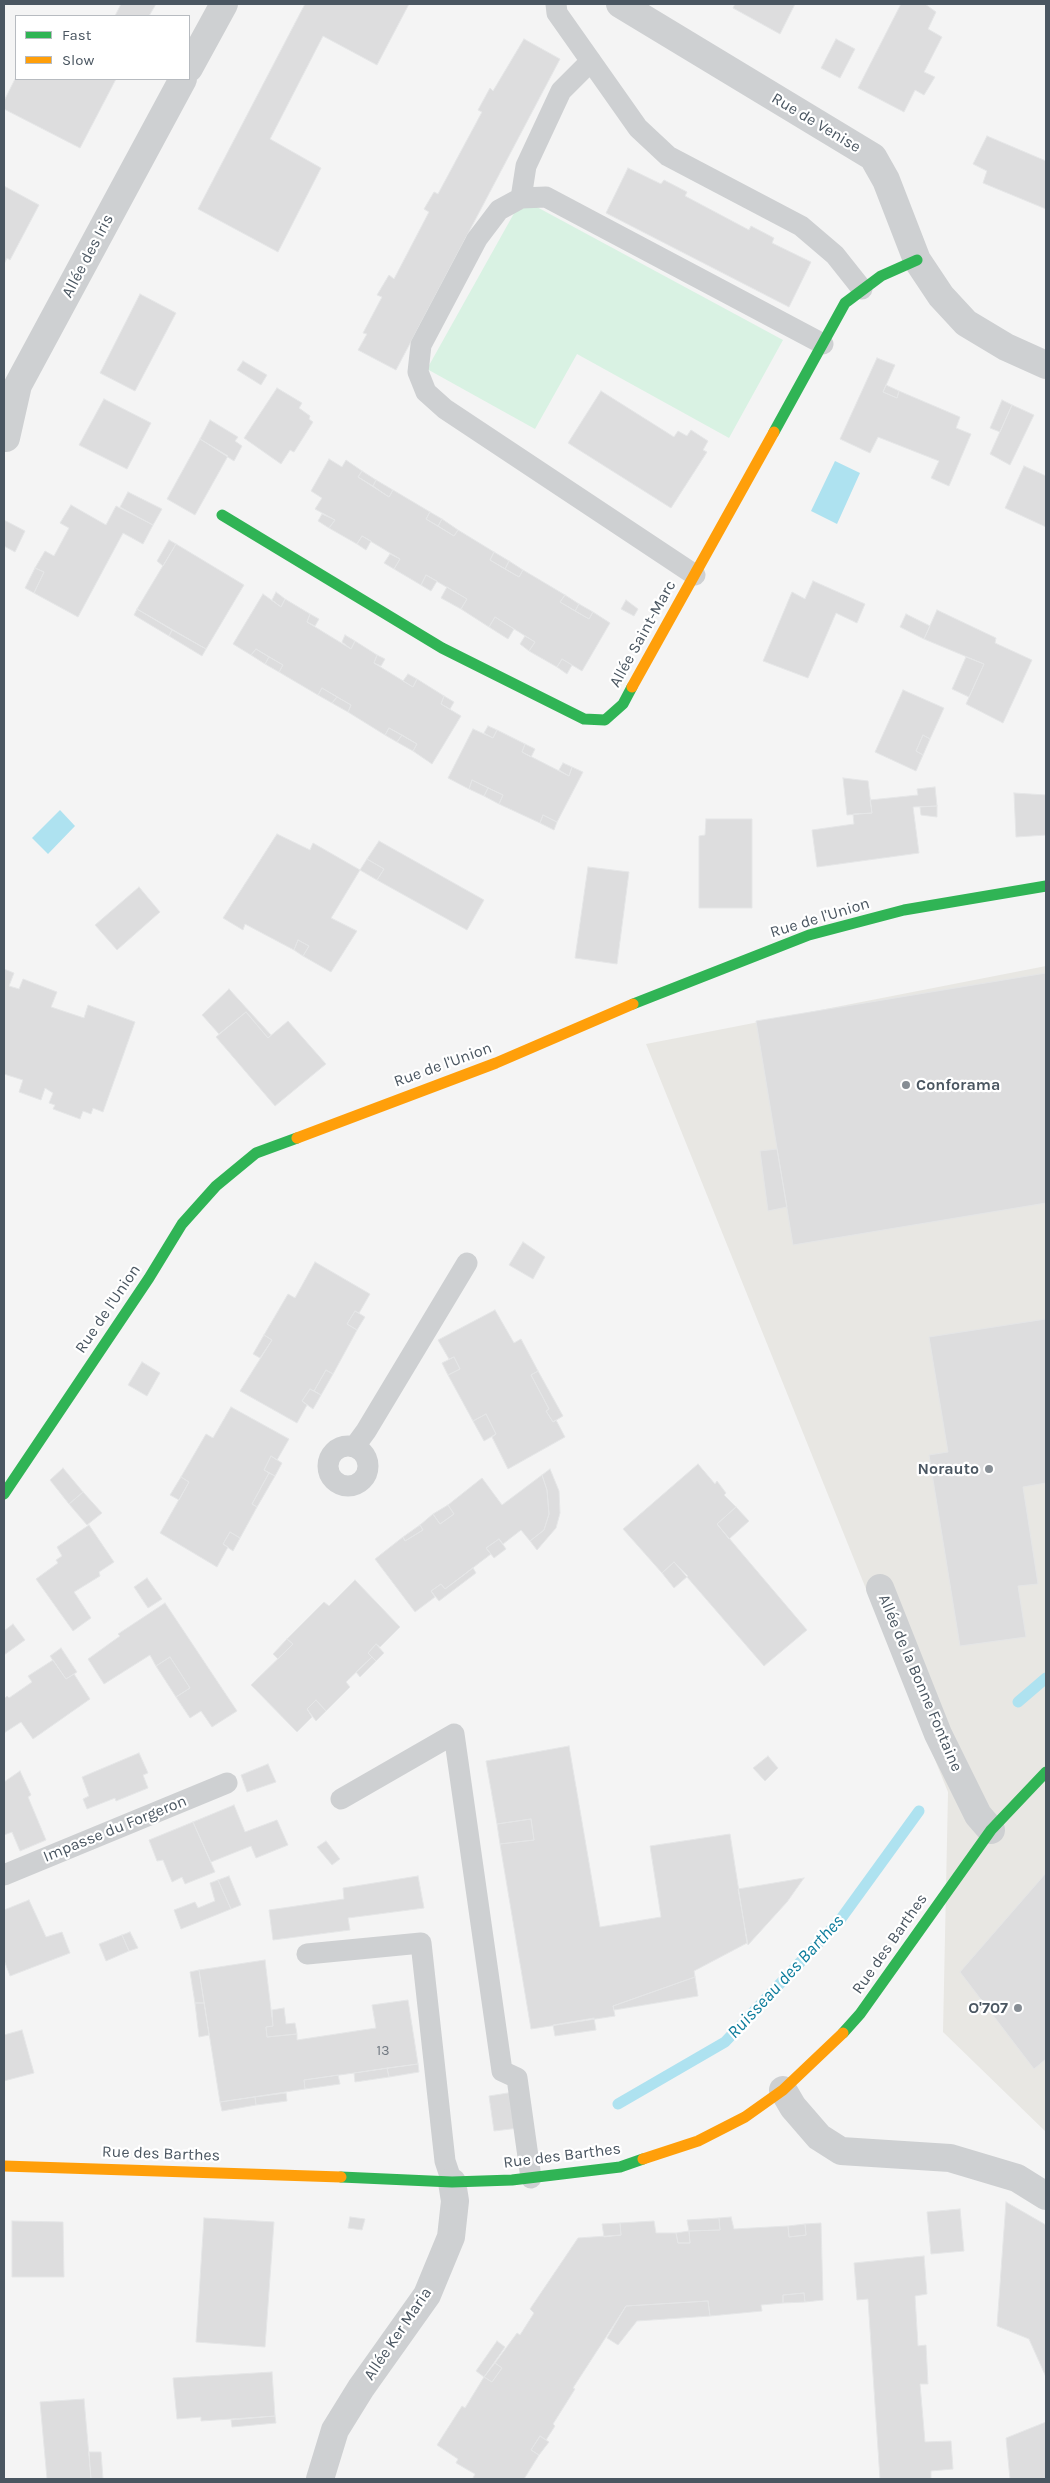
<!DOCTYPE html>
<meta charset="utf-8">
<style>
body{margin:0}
#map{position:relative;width:1050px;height:2483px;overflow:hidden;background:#f4f4f4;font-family:Karla,sans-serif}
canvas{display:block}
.frame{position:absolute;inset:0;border:5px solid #4a5661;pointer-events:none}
.legend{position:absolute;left:15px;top:15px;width:175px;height:65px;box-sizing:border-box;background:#fff;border:1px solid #b7bbc0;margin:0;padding:6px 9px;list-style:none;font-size:15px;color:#4a5661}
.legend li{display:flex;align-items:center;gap:10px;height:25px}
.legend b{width:25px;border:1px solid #b7bbc0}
</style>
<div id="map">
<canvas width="1050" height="2483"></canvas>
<div class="frame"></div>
<ul class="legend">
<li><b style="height:6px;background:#30b455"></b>Fast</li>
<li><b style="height:6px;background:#ff9f0a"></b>Slow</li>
</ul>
</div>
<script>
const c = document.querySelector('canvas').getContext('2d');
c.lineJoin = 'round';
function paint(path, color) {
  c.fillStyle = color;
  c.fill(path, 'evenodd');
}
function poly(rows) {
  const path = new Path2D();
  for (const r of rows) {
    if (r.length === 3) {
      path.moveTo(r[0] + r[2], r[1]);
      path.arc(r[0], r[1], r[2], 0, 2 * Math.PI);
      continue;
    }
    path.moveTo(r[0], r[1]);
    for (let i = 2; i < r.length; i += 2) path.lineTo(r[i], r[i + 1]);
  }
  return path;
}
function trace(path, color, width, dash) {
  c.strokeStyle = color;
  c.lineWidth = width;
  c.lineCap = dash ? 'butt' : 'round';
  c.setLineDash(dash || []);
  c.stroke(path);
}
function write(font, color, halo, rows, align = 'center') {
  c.font = font + ' Karla,sans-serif';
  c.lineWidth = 4.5;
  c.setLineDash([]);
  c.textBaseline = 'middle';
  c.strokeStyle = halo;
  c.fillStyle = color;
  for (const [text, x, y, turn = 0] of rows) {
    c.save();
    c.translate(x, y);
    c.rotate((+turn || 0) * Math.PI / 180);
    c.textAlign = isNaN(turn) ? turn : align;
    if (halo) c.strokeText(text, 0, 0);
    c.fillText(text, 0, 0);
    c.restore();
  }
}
const commercial = poly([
 [1046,966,1046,2132,943,2032,948,1792,646,1044]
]);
const green = poly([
 [522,199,783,340,729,438,577,354,535,429,427,369]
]);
const water = poly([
 [835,461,860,473,837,524,811,511],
 [60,810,75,826,48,854,32,838]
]);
const stream = poly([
 [1018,1702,1046,1678],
 [618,2104,725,2042,840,1920,919,1811]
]);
const building = poly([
 [121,4,156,4,149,16,115,16,121,4],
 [305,4,409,4,377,65,323,36,270,139,321,168,278,252,198,209,305,4],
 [735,4,795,4,780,34,733,8,735,4],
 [901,4,925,4,936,12,928,29,942,37,924,72,935,77,924,95,915,90,904,112,858,88,901,4],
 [524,39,560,59,396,370,358,350,367,334,363,333,382,297,377,295,389,275,394,279,429,212,424,209,434,192,438,194,482,112,478,110,490,88,493,91,524,39],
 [836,39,855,49,840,78,821,68,836,39],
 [16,77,16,79,116,79,80,148,4,109,4,101,16,77],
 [987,136,1046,161,1046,209,983,183,987,171,973,164,987,136],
 [628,168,661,184,664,180,687,192,685,196,749,230,751,226,774,238,772,243,811,262,789,307,606,213,628,168],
 [4,186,39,205,10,260,7,258,4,264,4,186],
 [140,294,176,313,135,391,100,373,140,294],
 [877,358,895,365,883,392,897,398,899,391,960,417,956,428,971,434,949,486,931,478,939,461,878,437,870,453,840,439,877,358],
 [243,361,267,375,261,385,237,370,243,361],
 [886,385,899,391,897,398,883,392,886,385],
 [277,388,302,403,299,408,310,416,309,419,313,422,294,452,290,450,281,464,244,438,277,388],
 [601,391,674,437,678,431,687,436,691,430,708,441,703,450,707,452,671,508,568,443,601,391],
 [104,399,151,423,127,469,79,445,104,399],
 [1002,400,1012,405,1000,432,990,428,1002,400],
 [1012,405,1034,415,1010,465,990,454,1012,405],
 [210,420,238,437,235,441,242,446,234,461,200,439,210,420],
 [200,439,228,456,195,515,167,499,200,439],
 [329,459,342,467,346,460,362,471,358,477,389,497,393,490,430,512,426,519,454,536,458,530,494,552,490,560,519,577,523,570,565,595,560,602,589,619,593,612,610,623,582,671,562,659,557,667,529,651,535,642,495,617,489,627,461,609,467,599,426,575,421,585,394,569,400,559,362,536,357,544,329,528,335,520,315,509,322,498,311,491,329,459],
 [1024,466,1046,476,1046,527,1005,508,1024,466],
 [362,471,376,480,373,486,358,477,362,471],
 [376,480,393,490,389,497,373,486,376,480],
 [128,492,162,509,153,525,120,507,128,492],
 [71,505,106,525,116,506,153,525,143,544,123,533,78,617,34,593,44,572,35,568,45,551,54,556,69,528,60,523,71,505],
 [430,512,442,519,438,526,426,519,430,512],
 [322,514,335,520,329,528,318,521,322,514],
 [442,519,458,530,454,536,438,526,442,519],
 [4,520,25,531,15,552,4,546,4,520],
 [362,536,371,541,366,550,357,544,362,536],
 [169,540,176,544,163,566,157,561,169,540],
 [176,544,244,585,206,649,137,609,176,544],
 [494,552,509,561,505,569,490,560,494,552],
 [390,554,400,559,394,569,384,563,390,554],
 [509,561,523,570,519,577,505,569,509,561],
 [35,568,44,572,34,593,25,588,35,568],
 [426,575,437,581,431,591,421,585,426,575],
 [813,581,865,604,857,623,836,613,808,678,763,661,792,592,805,599,813,581],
 [447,587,467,599,461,609,441,598,447,587],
 [276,592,285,599,281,607,272,600,276,592],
 [263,594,281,607,285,599,310,614,307,622,351,649,355,641,377,655,374,663,413,687,417,679,444,696,441,704,461,716,432,764,413,751,417,744,389,728,385,735,348,712,351,705,322,688,318,695,279,672,283,665,256,649,251,655,233,644,263,594],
 [565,595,579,604,575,611,560,602,565,595],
 [626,600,638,609,634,616,621,609,626,600],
 [579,604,593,612,589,619,575,611,579,604],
 [137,609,172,630,169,636,134,615,137,609],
 [937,610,996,638,995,643,1032,660,1003,723,966,704,984,664,924,639,937,610],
 [310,614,319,619,315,626,307,622,310,614],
 [906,614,930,626,924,639,900,627,906,614],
 [495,617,514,629,508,639,489,627,495,617],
 [172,630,206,649,202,656,169,636,172,630],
 [345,635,355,641,351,649,342,642,345,635],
 [525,636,535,642,529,651,520,644,525,636],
 [256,649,269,657,265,664,251,655,256,649],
 [377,655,385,659,381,666,374,663,377,655],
 [269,657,283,665,279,672,265,664,269,657],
 [966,657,984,664,969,697,952,689,966,657],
 [562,659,572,665,567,674,557,667,562,659],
 [408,674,417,679,413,687,403,681,408,674],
 [322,688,337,697,332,703,318,695,322,688],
 [903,690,944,708,930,739,923,735,916,751,923,755,916,771,875,752,903,690],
 [444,696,454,702,450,709,441,704,444,696],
 [337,697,351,705,348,712,332,703,337,697],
 [488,726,497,730,493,738,484,733,488,726],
 [389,728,402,735,397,742,385,735,389,728],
 [473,729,493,738,497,730,525,744,522,752,569,776,572,767,583,772,557,822,543,815,540,823,499,804,503,795,472,780,469,789,448,778,473,729],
 [402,735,417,744,413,751,397,742,402,735],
 [923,735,930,739,923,755,916,751,923,735],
 [525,744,535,749,531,757,522,752,525,744],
 [563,763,572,767,569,776,559,770,563,763],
 [843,778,868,781,872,813,847,815,843,778],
 [472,780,488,788,484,796,469,789,472,780],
 [935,787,937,806,913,807,919,853,817,867,812,830,854,824,853,814,872,813,870,800,918,795,917,789,935,787],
 [488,788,503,795,499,804,484,796,488,788],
 [1014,793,1046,795,1046,835,1016,837,1014,793],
 [937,806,937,817,921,815,920,807,937,806],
 [543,815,557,822,554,830,540,823,543,815],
 [706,819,752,819,752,908,699,908,699,836,705,835,706,819],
 [277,834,310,850,313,843,360,870,331,918,357,931,331,972,303,956,309,946,298,940,294,950,245,924,243,930,223,918,277,834],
 [379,841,484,900,467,930,377,880,384,869,367,859,379,841],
 [367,859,384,869,377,880,360,870,367,859],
 [588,867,629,872,617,964,575,958,588,867],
 [139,887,160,912,117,950,95,925,139,887],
 [298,940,309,946,303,956,294,950,298,940],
 [4,969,14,973,9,986,19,989,23,979,57,992,51,1007,84,1018,88,1005,135,1022,103,1112,93,1108,91,1114,83,1111,80,1119,53,1109,55,1105,49,1103,53,1093,45,1088,41,1100,19,1092,23,1080,4,1074,4,969],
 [1046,973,1046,1203,793,1245,756,1021,1046,973],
 [229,989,271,1035,268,1038,246,1012,219,1034,202,1015,229,989],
 [246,1012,268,1038,288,1021,326,1064,275,1106,216,1037,246,1012],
 [777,1149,787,1207,768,1211,760,1151,777,1149],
 [523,1242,545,1257,533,1279,509,1265,523,1242],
 [315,1262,370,1294,359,1313,355,1311,347,1324,357,1330,333,1374,326,1370,314,1391,310,1389,302,1401,307,1405,297,1423,240,1391,272,1340,264,1335,288,1294,295,1298,315,1262],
 [495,1310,514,1343,521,1339,538,1371,531,1375,549,1409,546,1411,553,1422,556,1420,565,1437,508,1469,492,1437,496,1434,486,1414,473,1421,448,1375,460,1369,454,1357,449,1359,438,1340,495,1310],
 [355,1311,365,1317,357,1330,347,1324,355,1311],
 [1046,1319,1046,1483,1023,1487,1038,1584,1018,1586,1026,1637,960,1646,929,1455,948,1452,929,1337,1046,1319],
 [264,1335,272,1340,260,1358,253,1354,264,1335],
 [454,1357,460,1369,448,1375,442,1363,454,1357],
 [142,1362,160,1373,147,1396,128,1385,142,1362],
 [326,1370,333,1374,321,1395,314,1391,326,1370],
 [538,1371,563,1416,553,1422,546,1411,549,1409,531,1375,538,1371],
 [310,1389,321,1395,313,1409,302,1401,310,1389],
 [231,1407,289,1439,277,1460,271,1456,264,1470,269,1473,252,1504,257,1507,240,1538,230,1532,223,1544,228,1547,217,1567,160,1533,189,1482,181,1477,206,1434,213,1438,231,1407],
 [486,1414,496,1434,484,1441,473,1421,486,1414],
 [271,1456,282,1463,275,1476,264,1470,271,1456],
 [698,1464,715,1484,717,1481,726,1493,724,1495,736,1507,717,1524,807,1630,764,1666,674,1562,662,1573,623,1529,698,1464],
 [63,1468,83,1492,69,1504,50,1480,63,1468],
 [550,1469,559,1491,560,1513,556,1528,537,1550,530,1541,544,1530,549,1514,547,1490,542,1475,550,1469],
 [269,1473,275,1476,257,1507,252,1504,269,1473],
 [542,1475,547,1490,549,1514,544,1530,530,1541,521,1530,503,1544,499,1539,486,1548,491,1554,445,1589,441,1584,431,1591,435,1597,415,1612,375,1559,403,1537,405,1541,423,1530,420,1525,433,1514,440,1524,454,1514,448,1505,482,1478,502,1505,542,1475],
 [181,1477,189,1482,179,1500,170,1495,181,1477],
 [83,1492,102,1513,87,1525,69,1504,83,1492],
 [448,1505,454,1514,440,1524,433,1514,448,1505],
 [736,1507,749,1521,729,1539,717,1524,736,1507],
 [89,1525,114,1562,99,1572,100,1576,74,1592,91,1618,73,1631,36,1579,58,1563,56,1560,62,1556,57,1547,89,1525],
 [420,1525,423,1530,405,1541,403,1537,420,1525],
 [230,1532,240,1538,233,1551,223,1544,230,1532],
 [499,1539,506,1549,494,1558,486,1548,499,1539],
 [674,1562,688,1576,674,1588,662,1573,674,1562],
 [473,1568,476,1573,439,1601,431,1591,441,1584,445,1589,473,1568],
 [147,1578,162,1599,148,1608,134,1587,147,1578],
 [355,1580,400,1627,380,1647,376,1644,368,1653,372,1657,346,1682,350,1687,326,1711,316,1700,307,1709,312,1717,297,1732,251,1685,293,1644,287,1639,324,1602,329,1606,355,1580],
 [165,1603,237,1711,212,1727,201,1711,190,1718,176,1697,190,1688,170,1657,156,1666,150,1655,104,1684,88,1659,120,1636,118,1634,165,1603],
 [13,1624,25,1640,4,1655,4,1631,13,1624],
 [287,1639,293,1644,278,1659,273,1654,287,1639],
 [376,1644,384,1653,376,1661,368,1653,376,1644],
 [61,1648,77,1672,66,1679,50,1656,61,1648],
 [170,1657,190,1688,176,1697,156,1666,170,1657],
 [372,1657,376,1661,360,1677,356,1672,372,1657],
 [53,1660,66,1679,74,1674,90,1699,33,1739,21,1722,4,1733,4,1699,7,1696,9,1698,32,1682,28,1676,53,1660],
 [316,1700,326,1711,316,1721,307,1709,316,1700],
 [569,1746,600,1927,661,1917,650,1846,730,1834,747,1943,694,1971,695,1977,613,2006,615,2016,531,2029,500,1844,534,1840,531,1819,497,1824,486,1761,569,1746],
 [139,1753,148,1773,143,1775,148,1788,116,1801,115,1798,87,1809,83,1799,89,1796,82,1777,139,1753],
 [768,1756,778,1768,765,1781,753,1768,768,1756],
 [268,1764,276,1782,247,1792,241,1775,268,1764],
 [20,1771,31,1795,28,1797,46,1840,20,1851,12,1832,4,1835,4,1782,20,1771],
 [234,1805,245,1832,277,1820,288,1845,256,1858,251,1846,211,1862,193,1822,234,1805],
 [531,1819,534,1840,500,1844,497,1824,531,1819],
 [193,1822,215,1872,185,1884,182,1877,172,1882,163,1860,157,1861,149,1840,193,1822],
 [326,1841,340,1859,332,1865,317,1847,326,1841],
 [1046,1873,1046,2059,1034,2069,960,1972,1046,1873],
 [229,1876,241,1905,231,1909,218,1880,229,1876],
 [418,1876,424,1908,348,1918,350,1930,273,1940,269,1910,344,1899,343,1888,418,1876],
 [804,1878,787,1902,748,1945,738,1889,804,1878],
 [218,1880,231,1909,181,1929,174,1910,195,1902,198,1908,215,1901,210,1883,218,1880],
 [29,1900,46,1937,62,1932,70,1953,10,1976,4,1960,4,1910,29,1900],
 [130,1932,138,1948,129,1951,122,1935,130,1932],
 [122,1935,129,1951,106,1961,99,1944,122,1935],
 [265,1960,273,2026,266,2027,267,2037,297,2034,297,2040,376,2028,372,2005,408,2000,418,2064,304,2080,305,2089,220,2102,199,1970,265,1960],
 [199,1970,204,2003,195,2003,190,1972,199,1970],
 [695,1977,698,1996,614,2010,613,2006,695,1977],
 [195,2003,204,2003,209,2035,199,2037,195,2003],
 [284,2008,286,2024,295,2023,297,2034,267,2037,266,2027,273,2026,272,2010,284,2008],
 [594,2018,596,2030,555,2036,553,2025,594,2018],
 [22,2030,34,2073,4,2081,4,2035,22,2030],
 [418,2064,419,2072,389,2077,387,2068,418,2064],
 [387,2068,389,2077,355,2082,354,2073,387,2068],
 [338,2075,340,2084,305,2089,304,2080,338,2075],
 [514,2092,519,2128,494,2131,489,2096,514,2092],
 [286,2093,287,2101,256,2105,255,2097,286,2093],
 [255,2097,256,2105,222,2111,220,2102,255,2097],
 [1006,2202,1046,2225,1046,2377,1029,2339,997,2326,1006,2202],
 [960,2209,964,2251,931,2254,927,2212,960,2209],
 [350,2217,365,2219,362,2230,348,2228,350,2217],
 [731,2217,734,2229,788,2226,789,2237,806,2235,805,2224,821,2223,823,2300,805,2302,804,2293,783,2295,783,2303,761,2305,762,2311,710,2316,708,2301,626,2306,573,2388,575,2389,553,2424,555,2426,546,2440,540,2436,531,2450,539,2455,524,2479,475,2479,473,2478,475,2474,456,2463,458,2459,437,2445,462,2406,465,2408,484,2377,492,2382,502,2368,495,2363,517,2333,520,2335,534,2313,530,2309,578,2238,621,2235,620,2223,654,2221,656,2233,676,2233,678,2243,690,2243,689,2231,720,2230,719,2218,731,2217],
 [204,2218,274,2222,265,2347,196,2342,204,2218],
 [719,2218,720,2230,689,2231,687,2220,719,2218],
 [12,2221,63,2222,64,2277,12,2277,12,2221],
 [620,2223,621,2235,604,2237,602,2224,620,2223],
 [805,2224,806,2235,789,2237,788,2226,805,2224],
 [689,2231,690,2243,678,2243,676,2233,689,2231],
 [924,2256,927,2294,915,2296,918,2346,926,2345,928,2384,920,2384,925,2442,951,2441,953,2469,931,2471,931,2479,880,2479,868,2299,857,2300,854,2263,924,2256],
 [804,2293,805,2302,783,2303,783,2295,804,2293],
 [708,2301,710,2316,637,2321,618,2345,607,2338,626,2306,708,2301],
 [497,2341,505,2347,484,2377,476,2371,497,2341],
 [495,2363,502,2368,492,2382,484,2377,495,2363],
 [272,2372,275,2416,201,2421,201,2417,177,2419,173,2378,272,2372],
 [84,2399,91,2479,47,2479,40,2402,84,2399],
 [275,2416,276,2423,232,2427,231,2420,275,2416],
 [1046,2422,1046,2479,1010,2479,1006,2438,1046,2422],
 [540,2436,549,2442,539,2455,531,2450,540,2436],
 [89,2452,101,2452,103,2479,91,2479,89,2452]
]);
const lane = poly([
 [556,4,557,13,638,128,668,156,801,226,835,255,862,289],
 [521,198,526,166,561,91,591,61],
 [695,575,445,409,426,392,418,372,421,345,477,239,499,210,521,198,546,197,823,344],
 [348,1466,20],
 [355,1446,366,1431,467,1263],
 [341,1799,454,1734,502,2071,517,2078,531,2178],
 [4,1875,227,1783],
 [307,1954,421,1943,445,2161,452,2182]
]);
const street = poly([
 [620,4,873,157,886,180,917,260,941,296,966,323,1006,347,1046,365],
 [189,68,224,4],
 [6,438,18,385,183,79],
 [880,1588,938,1734,978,1815,991,1830],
 [783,2090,793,2107,819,2137,841,2151,950,2158,1017,2178,1046,2196],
 [320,2479,335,2430,361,2388,427,2295,451,2237,455,2201,452,2182]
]);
const fast = poly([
 [774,432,845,303,881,276,917,260],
 [222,515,442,648,584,719,605,720,623,704,632,687],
 [633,1004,809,935,904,910,1046,886],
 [4,1494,149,1278,182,1224,216,1186,256,1153,297,1138],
 [843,2033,860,2014,991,1830,1046,1772],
 [341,2177,452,2182,512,2180,620,2167,643,2159]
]);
const slow = poly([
 [632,687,774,432],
 [297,1138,496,1063,633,1004],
 [643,2159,698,2141,745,2117,783,2090,843,2033],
 [4,2166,341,2177]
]);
const markers = [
 [906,1085,5,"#868d94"],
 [989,1469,5,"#868d94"],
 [1018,2008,5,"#868d94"]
];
const numberNames = [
 ["13",383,2051]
];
const streetNames = [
 ["Rue de Venise",816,123,31],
 ["Allée des Iris",88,256,-62],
 ["Allée Saint-Marc",643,634,-61],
 ["Rue de l'Union",820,918,-17],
 ["Rue de l'Union",443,1065,-20],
 ["Rue de l'Union",108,1309,-56],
 ["Allée de la Bonne Fontaine",920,1683,67],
 ["Impasse du Forgeron",115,1829,-22],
 ["Rue des Barthes",890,1944,-55],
 ["Rue des Barthes",161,2154,2],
 ["Rue des Barthes",562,2156,-7],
 ["Allée Ker Maria",398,2334,-56]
];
const poiNames = [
 ["Conforama",916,1085,"left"],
 ["Norauto",979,1469],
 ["O'707",1008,2008]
];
const waterNames = [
 ["Ruisseau des Barthes",786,1977,-47]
];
paint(commercial, '#e8e7e3');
paint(green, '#d9f2e3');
paint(water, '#aee2f0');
trace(stream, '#aee2f0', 11);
paint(building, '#ddddde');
trace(building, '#e5e6e7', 1);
trace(lane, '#ced0d2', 21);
trace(street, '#ced0d2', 28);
trace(fast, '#30b455', 11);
trace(slow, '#ff9f0a', 11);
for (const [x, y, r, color] of markers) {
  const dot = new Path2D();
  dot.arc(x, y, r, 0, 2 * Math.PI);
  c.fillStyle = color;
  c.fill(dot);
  trace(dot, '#fff', 2);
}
write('14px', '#707881', null, numberNames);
write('16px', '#4a5661', '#fff', streetNames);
write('bold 16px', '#4a5661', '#fff', poiNames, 'right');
write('italic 18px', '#0c7c9b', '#fff', waterNames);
</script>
